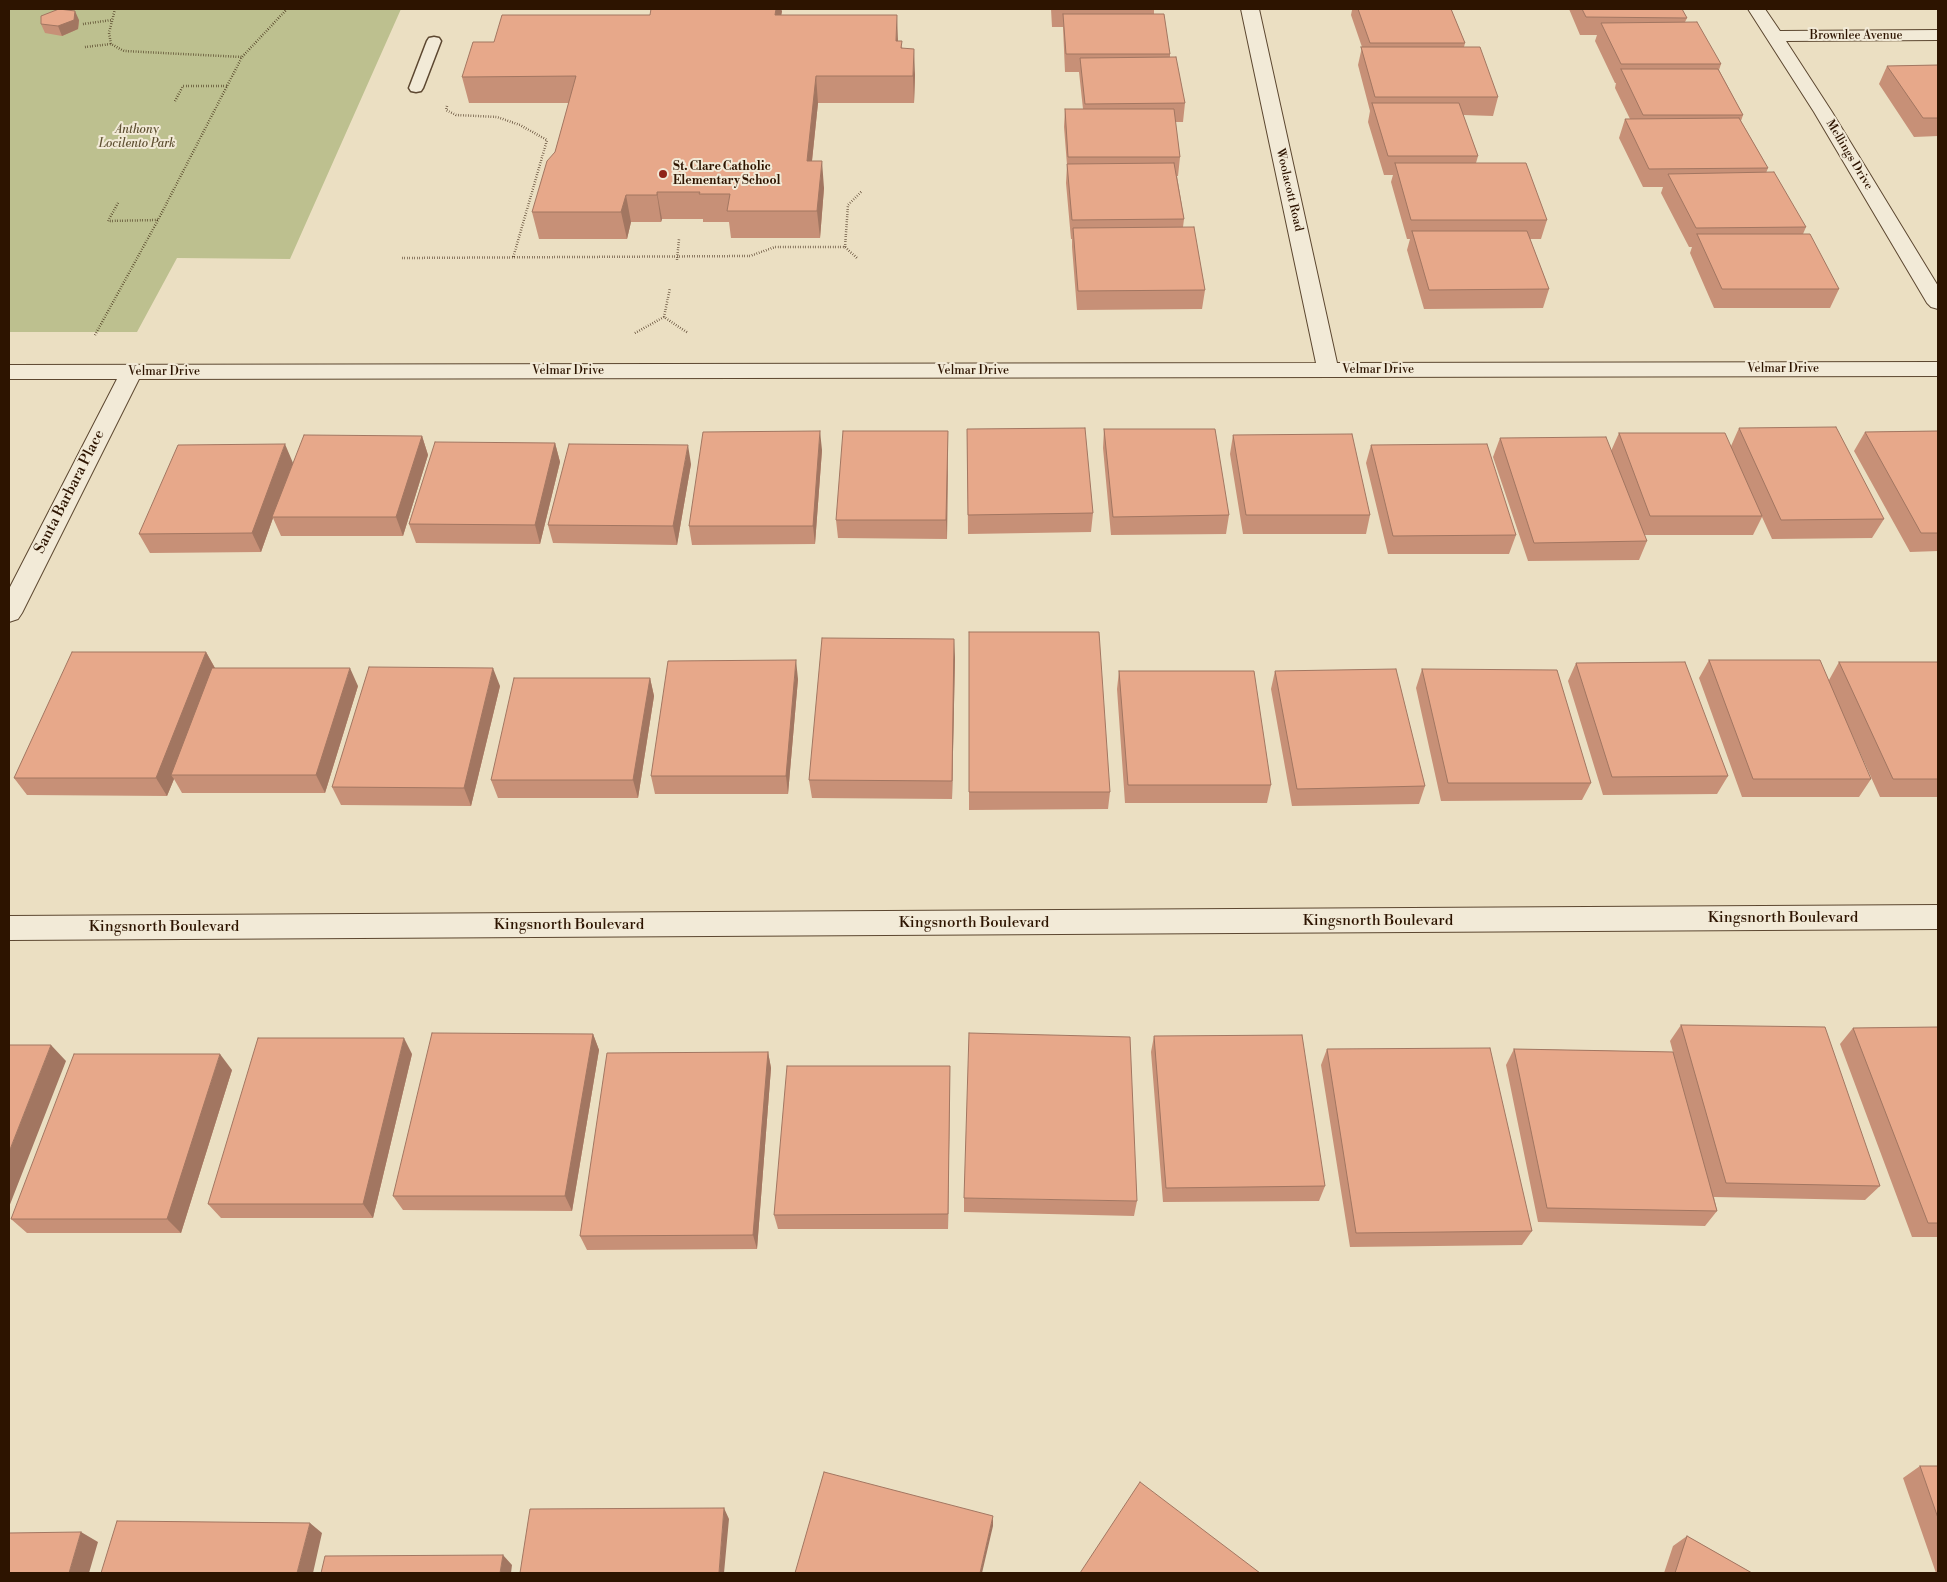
<!DOCTYPE html>
<style>
body{margin:0}
#map{position:relative;width:1947px;height:1582px;overflow:hidden;background:#ebdfc2;font-family:"Libre Bodoni",serif}
canvas{display:block}
.frame{position:absolute;inset:0;border:10px solid #2d1400;pointer-events:none}
</style>
<div id="map">
<canvas width="1947" height="1582"></canvas>
<div class="frame"></div>
</div>
<script>
const c = document.querySelector('canvas').getContext('2d');
c.lineJoin = 'round';
function paint(path, color) {
  c.fillStyle = color;
  c.fill(path, 'evenodd');
}
function poly(rows) {
  const path = new Path2D();
  for (const r of rows) {
    path.moveTo(r[0], r[1]);
    for (let i = 2; i < r.length; i += 2) path.lineTo(r[i], r[i + 1]);
  }
  return path;
}
function trace(path, color, width, dash) {
  c.strokeStyle = color;
  c.lineWidth = width;
  c.lineCap = dash ? 'butt' : 'round';
  c.setLineDash(dash || []);
  c.stroke(path);
}
function write(font, color, halo, rows, align = 'center') {
  c.font = font + ' "Libre Bodoni",serif';
  c.lineWidth = 4;
  c.setLineDash([]);
  c.textBaseline = 'middle';
  c.strokeStyle = halo;
  c.fillStyle = color;
  for (const [text, x, y, turn = 0] of rows) {
    c.save();
    c.translate(x, y);
    c.rotate((+turn || 0) * Math.PI / 180);
    c.textAlign = isNaN(turn) ? turn : align;
    if (halo) c.strokeText(text, 0, 0);
    c.fillText(text, 0, 0);
    c.restore();
  }
}
const green = poly([
 [9,9,401,9,290,259,177,258,137,332,9,332]
]);
const path = poly([
 [115,9,109,33,111,44,124,51,242,57],
 [83,24,112,20],
 [85,47,111,44],
 [175,101,183,86,227,86],
 [447,106,446,110,456,115,497,117,520,125,547,140,513,258],
 [118,203,108,221,158,220],
 [845,247,848,205,862,191],
 [402,258,750,256,775,247,845,247,858,259],
 [677,260,679,239],
 [664,317,670,288],
 [635,333,664,317,688,333],
 [95,335,158,220,242,57,287,9]
]);
const service = poly([
 [434,37,439,38,441,41,423,88,421,91,416,92,411,91,409,88,427,41,429,38,434,37]
]);
const minor = poly([
 [1241,9,1259,9,1337,363,1938,362,1938,376,139,379,22,613,18,619,9,622,9,589,117,379,9,379,9,365,1316,363,1241,9],
 [1748,9,1765,9,1780,31,1938,30,1938,40,1786,41,1832,112,1938,286,1938,309,1931,307,1927,303,1814,112,1748,9],
 [1938,905,1938,929,9,940,9,916,1938,905]
]);
const wall = poly([
 [1051,9,1154,9,1154,14,1170,54,1170,57,1185,103,1183,122,1175,122,1180,157,1178,176,1177,176,1184,219,1183,227,1205,290,1202,309,1077,310,1072,247,1072,239,1071,239,1066,183,1067,165,1064,127,1065,109,1083,109,1079,72,1065,72,1063,27,1052,27],
 [1345,9,1451,9,1465,43,1464,47,1498,97,1493,116,1463,115,1478,156,1476,163,1547,220,1541,239,1530,239,1549,289,1543,308,1424,309,1407,250,1410,239,1407,239,1391,182,1393,175,1384,175,1368,122,1370,111,1358,65,1362,47,1351,15,1352,10,1345,10],
 [1569,9,1682,9,1687,18,1685,22,1721,64,1719,70,1743,115,1741,121,1768,168,1766,173,1806,227,1803,234,1839,289,1830,308,1714,308,1690,253,1692,247,1689,247,1661,193,1663,187,1643,187,1619,138,1625,119,1630,119,1615,88,1616,83,1615,83,1595,41,1597,35,1580,35],
 [782,11,781,15,898,41,903,49,915,75,914,103,818,103,812,161,824,188,820,238,731,238,729,222,703,222,703,219,662,219,661,222,631,222,627,239,539,239,532,212,555,152,569,103,469,103,462,77,494,42,650,15],
 [79,20,78,29,62,36,45,33,41,24],
 [1938,65,1938,136,1914,137,1879,84,1887,66],
 [1739,428,1884,519,1872,538,1772,539,1762,517,1753,535,1644,535,1647,541,1639,560,1528,561,1493,457,1500,438,1611,451,1619,433,1731,446],
 [967,429,1093,513,1091,532,968,534],
 [1104,429,1229,515,1226,534,1111,535,1103,448],
 [948,431,947,539,838,538,836,520],
 [1938,431,1938,551,1910,552,1854,451,1865,432],
 [1233,435,1370,515,1366,534,1243,534,1230,454],
 [422,436,428,455,403,536,281,536,273,518,261,552,150,553,139,534,293,463,287,480],
 [555,443,560,462,540,544,416,543,409,524],
 [1371,445,1516,535,1509,554,1388,554,1366,463],
 [822,450,815,544,692,545,689,526],
 [691,464,677,545,553,543,548,525],
 [969,632,1110,792,1108,809,969,810],
 [206,652,215,668,358,686,325,793,182,793,174,779,167,796,27,795,14,778],
 [955,657,952,799,812,798,809,780],
 [1709,660,1829,680,1839,662,1938,662,1938,797,1880,797,1847,724,1871,779,1859,797,1742,797,1699,678],
 [1576,663,1728,776,1717,794,1603,795,1568,681],
 [1422,669,1591,783,1582,800,1441,801,1416,688],
 [1119,671,1271,785,1267,803,1125,803,1117,689],
 [1275,671,1425,786,1419,804,1292,806,1271,689],
 [650,678,654,696,638,798,498,798,491,780],
 [798,679,788,794,655,794,651,776],
 [500,686,471,806,341,805,332,787],
 [1681,1025,1880,1186,1865,1200,1714,1197,1717,1211,1705,1226,1538,1222,1506,1065,1514,1049,1673,1052,1670,1041],
 [1938,1027,1938,1237,1912,1237,1840,1044,1853,1028],
 [593,1034,599,1050,572,1211,403,1210,393,1196],
 [1154,1036,1325,1186,1319,1201,1163,1202,1151,1052],
 [1327,1049,1532,1231,1522,1245,1350,1247,1321,1065],
 [768,1052,771,1068,757,1249,587,1250,580,1236],
 [412,1054,373,1218,221,1218,208,1204],
 [950,1066,948,1229,778,1229,774,1215],
 [232,1070,181,1233,27,1233,11,1219],
 [964,1198,1137,1201,1134,1216,964,1212],
 [1920,1466,1938,1466,1938,1573,1936,1573,1903,1478],
 [1687,1536,1752,1573,1664,1573,1673,1546]
]);
const shadedWall = poly([
 [776,9,781,9,782,11,777,41,775,15],
 [75,11,79,20,78,29,62,36,58,26],
 [897,15,898,41,897,68,896,41],
 [914,49,915,75,914,103,913,76],
 [816,76,818,103,809,189,807,161],
 [822,161,824,188,820,238,817,211],
 [657,192,662,219,661,222,657,195],
 [626,195,631,222,627,239,621,212],
 [820,431,822,450,815,544,813,526],
 [948,431,948,450,947,539,946,520],
 [422,436,428,455,403,536,396,517],
 [555,443,560,462,540,544,535,525],
 [285,444,293,463,273,517,272,517,273,518,261,552,252,533],
 [688,445,691,464,677,545,673,526],
 [954,639,955,657,952,799,952,781],
 [206,652,216,670,171,775,174,779,167,796,156,778],
 [796,660,798,679,788,794,786,776],
 [350,668,358,686,325,793,316,775],
 [493,668,500,686,471,806,464,788],
 [650,678,654,696,638,798,633,780],
 [593,1034,599,1050,572,1211,565,1196],
 [404,1038,412,1054,373,1218,363,1204],
 [51,1045,66,1061,9,1207,9,1152],
 [768,1052,771,1068,757,1249,753,1235],
 [220,1054,232,1070,181,1233,167,1219],
 [950,1066,950,1082,948,1229,948,1214],
 [724,1508,729,1519,724,1573,719,1573],
 [993,1516,993,1526,982,1573,980,1573],
 [310,1523,322,1533,313,1573,297,1573],
 [81,1532,98,1542,89,1573,69,1573],
 [503,1555,512,1565,511,1573,500,1573]
]);
const building = poly([
 [59,9,75,11,74,20,58,26,41,24,41,16,59,9],
 [651,9,776,9,775,15,897,15,896,41,902,41,901,48,914,49,913,76,816,76,807,161,822,161,817,211,727,211,730,194,699,194,700,192,657,192,657,195,626,195,621,212,532,212,547,161,555,152,576,76,462,77,473,42,494,42,502,15,650,15,651,9],
 [1358,9,1451,9,1465,43,1370,43,1358,9],
 [1582,9,1682,9,1687,18,1586,17,1582,9],
 [1063,14,1164,14,1170,54,1066,54,1063,14],
 [1697,22,1721,64,1621,64,1601,23,1697,22],
 [1361,47,1480,47,1498,97,1375,97,1361,47],
 [1176,57,1185,103,1085,104,1080,58,1176,57],
 [1938,65,1938,118,1923,118,1887,66,1938,65],
 [1621,69,1718,69,1743,115,1643,115,1621,69],
 [1372,103,1459,103,1478,156,1388,156,1372,103],
 [1065,109,1174,109,1180,157,1068,157,1065,109],
 [1739,118,1768,168,1649,169,1625,119,1739,118],
 [1174,163,1184,219,1072,220,1067,164,1174,163],
 [1395,163,1526,163,1547,220,1411,220,1395,163],
 [1774,172,1806,227,1696,228,1668,174,1774,172],
 [1194,227,1205,290,1078,291,1073,228,1194,227],
 [1412,231,1527,231,1549,289,1429,290,1412,231],
 [1697,234,1810,234,1839,289,1722,289,1697,234],
 [1836,427,1884,519,1781,520,1739,428,1836,427],
 [1085,428,1093,513,968,515,967,429,1085,428],
 [1104,429,1215,429,1229,515,1113,517,1104,429],
 [820,431,813,526,689,526,703,432,820,431],
 [843,431,948,431,946,520,836,520,843,431],
 [1938,431,1938,533,1921,533,1865,432,1938,431],
 [1619,433,1725,433,1762,516,1650,516,1619,433],
 [1352,434,1370,515,1246,515,1233,435,1352,434],
 [304,435,422,436,396,517,272,517,304,435],
 [1606,437,1647,541,1534,543,1500,438,1606,437],
 [435,442,555,443,535,525,409,524,435,442],
 [285,444,252,533,139,534,178,445,285,444],
 [569,444,688,445,673,526,548,525,569,444],
 [1487,444,1516,535,1393,536,1371,445,1487,444],
 [969,632,1099,632,1110,792,969,792,969,632],
 [822,638,954,639,952,781,809,780,822,638],
 [72,652,206,652,156,778,14,778,72,652],
 [796,660,786,776,651,776,668,661,796,660],
 [1709,660,1820,660,1871,779,1753,779,1709,660],
 [1685,662,1728,776,1612,777,1576,663,1685,662],
 [1839,662,1938,662,1938,779,1893,779,1839,662],
 [369,667,493,668,464,788,332,787,369,667],
 [212,668,350,668,316,775,171,775,212,668],
 [1396,669,1425,786,1297,789,1275,671,1396,669],
 [1422,669,1557,670,1591,783,1448,783,1422,669],
 [1119,671,1254,671,1271,785,1128,785,1119,671],
 [514,678,650,678,633,780,491,780,514,678],
 [1681,1025,1825,1027,1880,1186,1726,1183,1681,1025],
 [1938,1027,1938,1223,1928,1223,1853,1028,1938,1027],
 [432,1033,593,1034,565,1196,393,1196,432,1033],
 [969,1033,1130,1037,1137,1201,964,1198,969,1033],
 [1302,1035,1325,1186,1166,1188,1154,1036,1302,1035],
 [258,1038,404,1038,363,1204,208,1204,258,1038],
 [9,1045,51,1045,9,1152,9,1045],
 [1490,1048,1532,1231,1356,1233,1327,1049,1490,1048],
 [1514,1049,1673,1052,1717,1211,1547,1208,1514,1049],
 [768,1052,753,1235,580,1236,607,1053,768,1052],
 [74,1054,220,1054,167,1219,11,1219,74,1054],
 [787,1066,950,1066,948,1214,774,1215,787,1066],
 [1920,1466,1938,1466,1938,1518,1920,1466],
 [824,1472,993,1516,980,1573,795,1573,824,1472],
 [1140,1482,1260,1573,1080,1573,1140,1482],
 [724,1508,719,1573,520,1573,530,1509,724,1508],
 [117,1521,310,1523,297,1573,101,1573,117,1521],
 [81,1532,69,1573,9,1573,9,1533,81,1532],
 [1687,1536,1752,1573,1675,1573,1687,1536],
 [503,1555,500,1573,321,1573,325,1556,503,1555]
]);
const markers = [
 [663,174,5,"#8f2418"]
];
const farStreetnames = [
 ["Brownlee Avenue",1856,36],
 ["Mellings Drive",1849,155,59],
 ["Woolacott Road",1289,190,77],
 ["Velmar Drive",1783,369],
 ["Velmar Drive",1378,370],
 ["Velmar Drive",568,371],
 ["Velmar Drive",973,371],
 ["Velmar Drive",164,372]
];
const farParknames = [
 ["Anthony",137,130],
 ["Locilento Park",137,144]
];
const farPoinames = [
 ["St. Clare Catholic",673,167],
 ["Elementary School",673,181]
];
const streetNames = [
 ["Santa Barbara Place",70,492,-63],
 ["Kingsnorth Boulevard",1783,918],
 ["Kingsnorth Boulevard",1378,921],
 ["Kingsnorth Boulevard",974,923],
 ["Kingsnorth Boulevard",569,925],
 ["Kingsnorth Boulevard",164,927]
];
paint(green, '#bdc08f');
trace(service, '#5c4730', 3);
trace(minor, '#5c4730', 2);
trace(path, '#2d1400', 2.5, [0.5, 2]);
paint(service, '#f2ead7');
paint(minor, '#f2ead7');
paint(wall, '#c79077');
paint(shadedWall, '#a27661');
paint(building, '#e7a88a');
trace(building, '#a27661', 1);
for (const [x, y, r, color] of markers) {
  const dot = new Path2D();
  dot.arc(x, y, r, 0, 2 * Math.PI);
  c.fillStyle = color;
  c.fill(dot);
  trace(dot, '#f2ead7', 2);
}
write('12px', '#2d1400', '#f2ead7', farStreetnames);
write('italic 12px', '#5f5032', '#f2ead7', farParknames);
write('bold 12px', '#2d1400', '#f2ead7', farPoinames, 'left');
write('15px', '#2d1400', '#f2ead7', streetNames);
</script>
